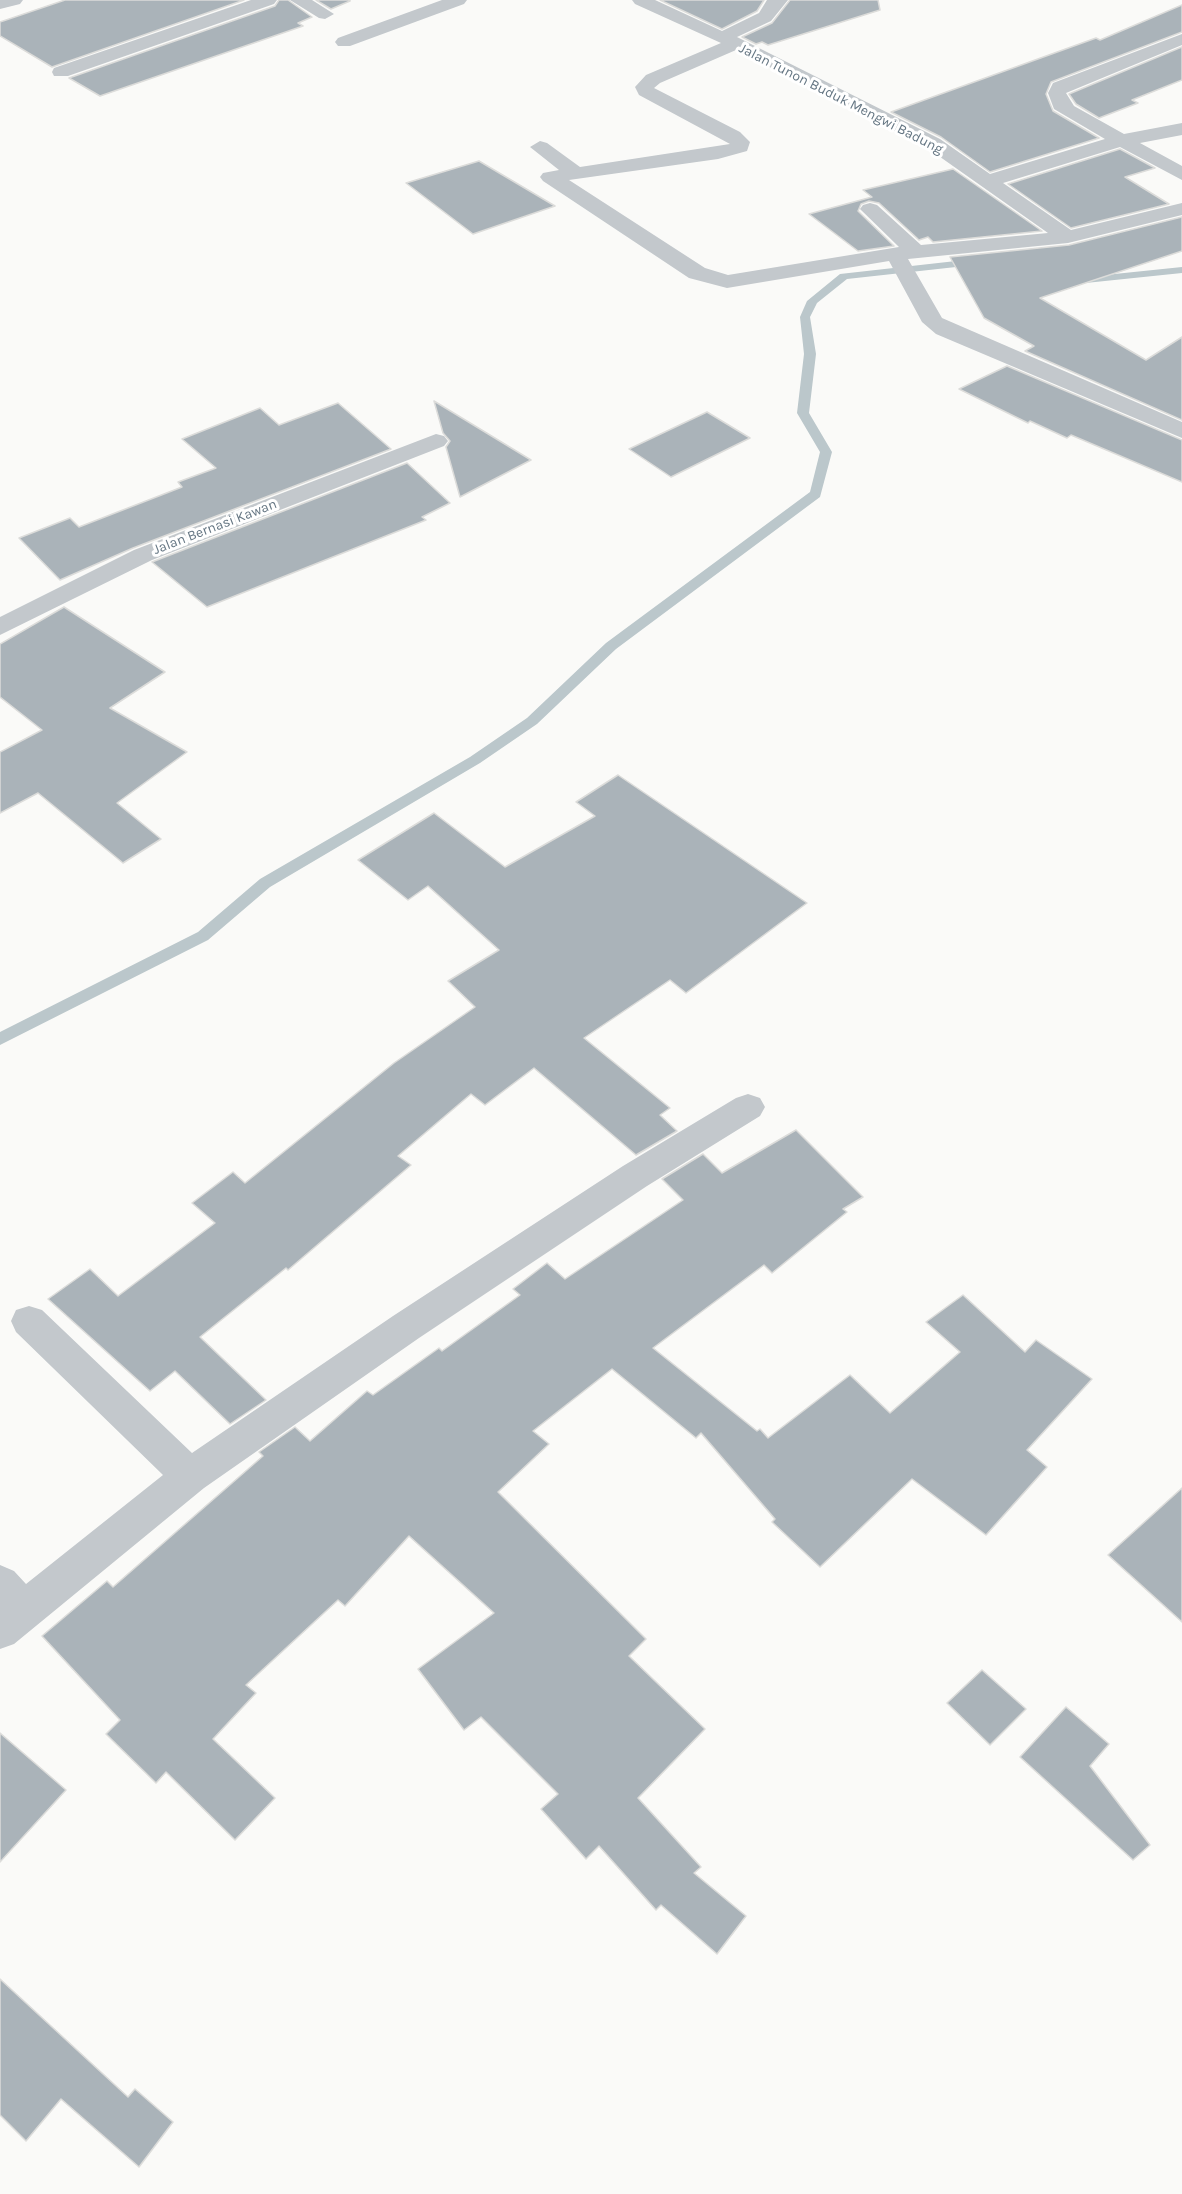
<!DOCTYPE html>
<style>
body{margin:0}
canvas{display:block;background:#fafaf8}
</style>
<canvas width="1182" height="2194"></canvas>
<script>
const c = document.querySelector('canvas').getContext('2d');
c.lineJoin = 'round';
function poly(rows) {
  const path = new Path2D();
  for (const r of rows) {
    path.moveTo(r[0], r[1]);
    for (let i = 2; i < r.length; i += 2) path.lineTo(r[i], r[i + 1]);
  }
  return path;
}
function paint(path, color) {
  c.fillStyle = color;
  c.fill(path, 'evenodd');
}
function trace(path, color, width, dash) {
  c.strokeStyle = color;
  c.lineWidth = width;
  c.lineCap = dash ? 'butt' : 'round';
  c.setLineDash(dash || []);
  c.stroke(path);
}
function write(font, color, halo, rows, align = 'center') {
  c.font = font + ' Karla,sans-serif';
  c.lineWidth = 6;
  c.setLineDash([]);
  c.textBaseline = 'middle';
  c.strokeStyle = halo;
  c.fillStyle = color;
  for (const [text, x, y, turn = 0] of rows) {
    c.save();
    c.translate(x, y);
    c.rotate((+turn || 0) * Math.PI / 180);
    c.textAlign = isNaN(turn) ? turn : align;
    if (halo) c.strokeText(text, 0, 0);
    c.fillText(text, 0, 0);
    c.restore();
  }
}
const stream = poly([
 [956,261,977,263,982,266,977,269,956,267,847,279,817,303,810,317,816,354,809,413,832,452,820,497,616,649,537,724,480,763,270,887,208,940,0,1045,0,1032,198,932,260,879,470,757,527,718,606,643,810,492,820,452,797,413,804,354,800,317,807,301,840,274,956,261],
 [1182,267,1182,273,1076,284,1071,281,1076,278,1182,267]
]);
const building = poly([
 [65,0,244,0,52,67,0,36,0,22,65,0],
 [279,0,288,0,312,17,298,23,303,26,100,96,69,78,275,6,279,0],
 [316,0,350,0,350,1,331,9,316,0],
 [660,0,764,0,757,11,722,29,660,0],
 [790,0,878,0,880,10,768,45,762,42,756,44,742,37,772,23,790,0],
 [1182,5,1182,32,1051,82,1046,94,1053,111,1099,138,990,172,941,137,891,112,1096,38,1100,40,1182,5],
 [1182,47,1182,80,1132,100,1138,103,1099,118,1076,104,1069,94,1182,47],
 [1120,149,1155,168,1125,177,1169,204,1071,228,1008,184,1120,149],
 [479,161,555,206,473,234,406,183,479,161],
 [953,169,1042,231,933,242,928,237,919,240,879,203,869,201,861,204,858,211,894,246,858,251,809,214,872,197,863,190,953,169],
 [1182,217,1182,251,1040,298,1146,360,1182,337,1182,420,1025,351,1034,346,984,318,950,257,1069,245,1182,217],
 [1007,366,1182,440,1182,482,1071,435,1067,438,1030,421,1028,423,959,389,1007,366],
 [434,401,531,460,460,497,446,447,450,441,443,433,434,401],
 [338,403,391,449,133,548,60,580,19,538,70,518,79,527,182,487,178,482,216,468,182,439,260,408,279,425,338,403],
 [707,412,750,438,671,477,629,449,707,412],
 [407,463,450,503,422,517,426,520,207,607,152,562,407,463],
 [64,607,165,672,110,708,187,752,117,803,161,839,123,863,38,793,0,813,0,752,42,730,0,697,0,644,64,607],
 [618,775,807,903,686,993,670,980,584,1038,670,1108,660,1115,677,1131,636,1155,534,1068,485,1105,471,1094,398,1156,411,1165,288,1270,286,1268,200,1337,266,1400,230,1424,175,1371,150,1391,48,1299,90,1269,118,1296,215,1223,192,1203,233,1172,245,1183,394,1063,475,1007,448,981,499,950,428,886,408,900,358,860,434,813,505,867,595,816,576,802,618,775],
 [796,1130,863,1197,843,1209,847,1212,772,1273,764,1265,653,1348,757,1431,760,1429,768,1438,850,1375,890,1413,960,1352,926,1322,963,1295,1025,1352,1036,1340,1092,1379,1027,1450,1047,1467,986,1535,912,1479,820,1567,772,1522,775,1519,701,1433,696,1438,612,1369,533,1431,549,1444,498,1492,646,1639,629,1656,705,1729,638,1798,701,1867,694,1873,746,1916,717,1954,661,1905,656,1910,599,1846,586,1859,541,1809,558,1794,481,1717,464,1730,418,1669,494,1613,409,1536,345,1606,338,1600,246,1685,256,1693,213,1739,275,1798,235,1840,166,1772,156,1783,106,1734,120,1720,42,1636,107,1581,113,1587,263,1456,259,1452,295,1427,310,1441,367,1391,373,1395,439,1348,442,1351,520,1295,513,1289,547,1263,565,1279,683,1200,662,1179,703,1154,722,1173,796,1130],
 [1182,1488,1182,1622,1108,1555,1182,1488],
 [982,1670,1026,1709,990,1745,947,1703,982,1670],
 [1066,1707,1109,1744,1090,1766,1150,1845,1133,1860,1020,1757,1066,1707],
 [0,1733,66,1790,0,1862,0,1733],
 [0,1979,128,2097,135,2089,173,2122,139,2167,61,2099,26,2141,0,2115,0,1979]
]);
const street = poly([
 [0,0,23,0,20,4,0,9,0,0],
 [251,0,277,0,274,4,68,76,54,76,52,72,54,68,251,0],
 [290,0,312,0,334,14,325,19,319,18,290,0],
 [442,0,467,0,464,4,350,46,338,46,335,42,338,38,442,0],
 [632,0,655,0,722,31,759,13,767,0,788,0,771,21,737,37,940,139,990,174,1105,139,1054,109,1048,93,1053,83,1182,34,1182,45,1066,93,1074,106,1124,134,1182,123,1182,135,1140,143,1182,166,1182,180,1120,147,1003,183,1071,230,1182,203,1182,215,1068,243,908,259,942,318,1182,422,1182,438,936,334,922,322,889,261,727,288,689,278,543,181,540,177,543,173,559,170,530,147,540,141,547,143,580,167,730,144,639,95,635,87,646,75,721,43,635,4,632,0],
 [736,50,926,147,1048,233,921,245,877,205,870,203,863,205,860,209,899,247,728,275,705,268,569,180,718,159,747,151,750,142,740,132,654,88,660,83,736,50],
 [436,434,444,436,448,441,444,446,152,560,0,635,0,617,134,550,436,434],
 [748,1094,760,1098,765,1107,760,1116,647,1186,419,1338,204,1488,14,1644,0,1649,0,1565,14,1571,26,1584,163,1475,16,1332,11,1321,16,1310,29,1306,42,1310,192,1453,393,1316,623,1166,736,1098,748,1094]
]);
const farStreetnames = [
 ["Jalan Tunon Buduk Mengwi Badung",841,99,27],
 ["Jalan Bernasi Kawan",215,527,-21]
];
paint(stream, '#bbc7cb');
paint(building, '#aab3b9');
trace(building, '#dcdcda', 1.5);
paint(street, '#c3c8cc');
write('14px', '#657683', '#fff', farStreetnames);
</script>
